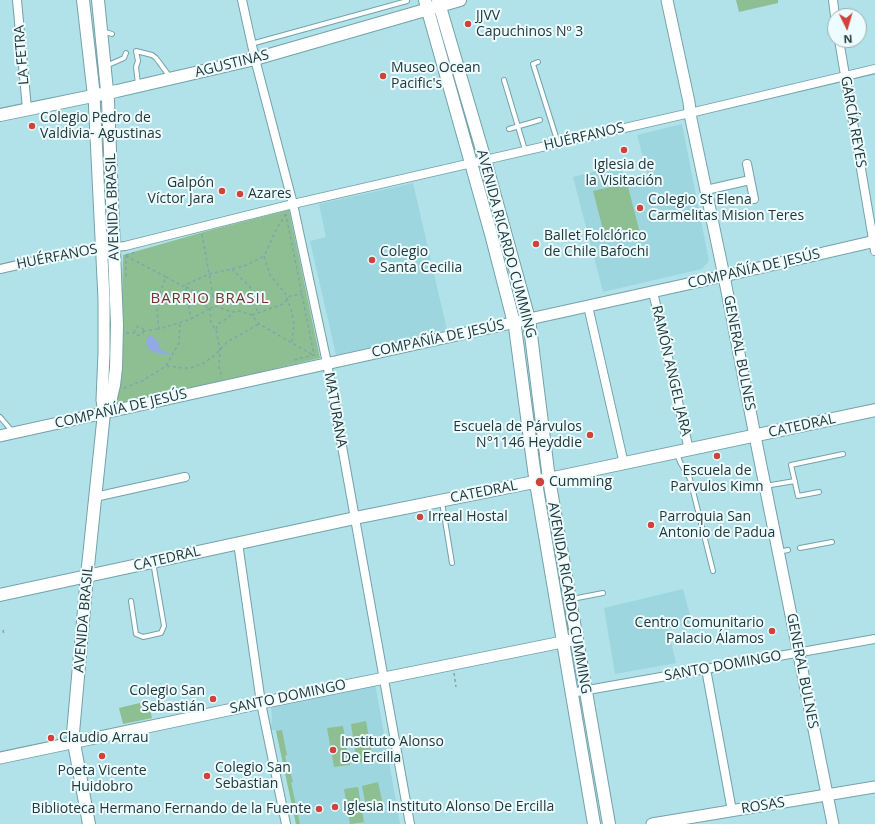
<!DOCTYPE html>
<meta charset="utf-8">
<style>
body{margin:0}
#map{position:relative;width:875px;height:824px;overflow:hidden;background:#b1e2e9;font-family:"Open Sans",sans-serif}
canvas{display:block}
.north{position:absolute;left:827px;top:8px;width:40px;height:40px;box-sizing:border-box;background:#edfcfe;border:1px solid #9dadb0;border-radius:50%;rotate:175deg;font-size:11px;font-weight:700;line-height:16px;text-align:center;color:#24373a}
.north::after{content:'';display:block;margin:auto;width:14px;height:18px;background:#d0423a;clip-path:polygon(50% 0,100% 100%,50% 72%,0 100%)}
</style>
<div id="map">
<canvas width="875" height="824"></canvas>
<div class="north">N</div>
</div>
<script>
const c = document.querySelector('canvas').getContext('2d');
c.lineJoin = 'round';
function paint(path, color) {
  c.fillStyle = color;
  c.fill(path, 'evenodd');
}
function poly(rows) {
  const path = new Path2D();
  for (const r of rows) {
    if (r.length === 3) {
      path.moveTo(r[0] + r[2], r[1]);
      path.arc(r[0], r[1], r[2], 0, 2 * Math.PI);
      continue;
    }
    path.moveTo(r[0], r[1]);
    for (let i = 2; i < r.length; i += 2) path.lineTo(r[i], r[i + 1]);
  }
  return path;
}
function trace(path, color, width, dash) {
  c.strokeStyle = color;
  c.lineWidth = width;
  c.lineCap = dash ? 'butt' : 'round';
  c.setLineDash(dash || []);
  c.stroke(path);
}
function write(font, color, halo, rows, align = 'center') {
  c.font = font + ' "Open Sans",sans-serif';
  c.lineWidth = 4;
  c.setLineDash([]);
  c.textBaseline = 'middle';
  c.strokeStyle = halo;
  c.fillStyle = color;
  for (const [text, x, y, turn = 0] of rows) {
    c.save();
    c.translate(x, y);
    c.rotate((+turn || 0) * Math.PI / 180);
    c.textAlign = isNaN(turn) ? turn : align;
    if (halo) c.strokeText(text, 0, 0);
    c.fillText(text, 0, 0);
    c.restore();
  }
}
const built = poly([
 [682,124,709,261,702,269,603,292,573,177,620,165,625,180,648,175,637,135],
 [413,183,447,330,336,355,310,241,326,237,319,204],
 [683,589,692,623,668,628,676,663,615,674,604,608],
 [375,683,400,824,296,824,276,731,271,729,272,716,271,707]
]);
const green = poly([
 [736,0,778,0,778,3,739,12],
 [627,183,640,233,606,241,593,191],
 [289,210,320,358,124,405,117,404,115,400,121,345,123,255,207,231],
 [148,701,152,718,123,724,119,708],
 [366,721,373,760,357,763,351,724],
 [343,726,350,765,334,767,327,728],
 [282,730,287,755,285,756,288,770,290,770,293,782,291,782,300,824,296,824,276,731],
 [378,782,384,810,367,813,362,786],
 [358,787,364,822,350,824,344,789]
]);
const water = poly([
 [151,335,158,341,160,349,170,354,169,355,153,352,148,348,146,342,148,337]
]);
const path = poly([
 [286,214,277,228,264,256,270,275,285,293,291,309,294,324,292,343],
 [284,215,286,215,314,355,293,360],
 [202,234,213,296],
 [126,255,137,252],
 [126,255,126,279],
 [126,256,166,277,161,290,157,311,159,329,191,319,210,308],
 [232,269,251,288,257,311],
 [166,277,183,286,209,274,232,269,247,265,264,256],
 [186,287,205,297],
 [186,288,191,319],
 [210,302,6],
 [215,306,232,312,240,311,252,315,259,324,313,355],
 [210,308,211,323,216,330,220,349,219,367,222,378],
 [252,315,283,304,290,296,302,294],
 [139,331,4.5],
 [216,329,218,324,229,317,232,312],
 [143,331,159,329],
 [126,333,134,333],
 [167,366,183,368,190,368,204,363,215,355,227,342,259,324],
 [124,388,142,381,166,366,179,343,180,323],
 [3,630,4,635],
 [454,673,456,687]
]);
const service = poly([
 [102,31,112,34],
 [251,44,407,1],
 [538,62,533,64,558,143],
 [106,66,124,58,126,53],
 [504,80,525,150],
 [138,84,136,67,138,61,136,51,152,55,156,58,170,77],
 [509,129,540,120],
 [0,417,12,431],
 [677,453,680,462,690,479,713,571],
 [765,486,795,481],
 [819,492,798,496,791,465,843,454],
 [442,502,452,563],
 [800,548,832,542],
 [778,552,788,550],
 [572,599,603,593],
 [131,601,136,634,143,637,161,633,164,626,153,562]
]);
const minor = poly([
 [17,0,27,109],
 [242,0,255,59,293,204,327,363,410,824],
 [833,0,835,16],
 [839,40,875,251],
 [747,164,754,199],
 [706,190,750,180],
 [0,269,79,251,125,246,293,204,690,113,875,69],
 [653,292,689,450],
 [588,306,624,464],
 [95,497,185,477],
 [238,543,261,703,286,824],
 [706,669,732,811],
 [571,693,875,639]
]);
const tertiary = poly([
 [667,0,689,102,691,119,724,276,755,436,833,824],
 [94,96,104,299,104,353,102,400,104,413],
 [0,436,724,276,875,241],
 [0,758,261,703,577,639],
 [652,824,875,787]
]);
const secondary = poly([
 [83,0,94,96],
 [425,0,491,234,515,327,535,477,594,824],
 [438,0,485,160,529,319,549,479,609,824],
 [0,115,117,91,255,59,460,0],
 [0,595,355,518,549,479,875,410],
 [89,824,74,743,73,733,87,576,104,413,111,398,114,385,116,368,117,325,108,101,98,0]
]);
const markers = [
 [468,24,4,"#d0423a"],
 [383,76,4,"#d0423a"],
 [32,126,4,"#d0423a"],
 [624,150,4,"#d0423a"],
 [222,191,4,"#d0423a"],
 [240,194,4,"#d0423a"],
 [640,208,4,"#d0423a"],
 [536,244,4,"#d0423a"],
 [372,260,4,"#d0423a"],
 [590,435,4,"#d0423a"],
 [717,456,4,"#d0423a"],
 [540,482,5,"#d0423a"],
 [420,517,4,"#d0423a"],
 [651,525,4,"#d0423a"],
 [772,631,4,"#d0423a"],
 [213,699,4,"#d0423a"],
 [51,738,4,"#d0423a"],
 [333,750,4,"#d0423a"],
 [102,756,4,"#d0423a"],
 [207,776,4,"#d0423a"],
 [335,807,4,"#d0423a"],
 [319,809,4,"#d0423a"]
];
const poiNames = [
 ["JJVV",476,16],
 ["Capuchinos Nº 3",476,32],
 ["Museo Ocean",391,68],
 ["Pacific's",391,84],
 ["Colegio Pedro de",40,118],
 ["Valdivia- Agustinas",40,134],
 ["Iglesia de",624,165,"center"],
 ["la Visitación",624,181,"center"],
 ["Galpón",214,183,"right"],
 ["Víctor Jara",214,199,"right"],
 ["Azares",248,194],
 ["Colegio St Elena",648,200],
 ["Carmelitas Mision Teres",648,216],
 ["Ballet Folclórico",544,236],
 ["de Chile Bafochi",544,252],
 ["Colegio",380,252],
 ["Santa Cecilia",380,268],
 ["Escuela de Párvulos",582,427,"right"],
 ["N°1146 Heyddie",582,443,"right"],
 ["Escuela de",717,471,"center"],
 ["Parvulos Kimn",717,487,"center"],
 ["Cumming",549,482],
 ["Irreal Hostal",428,517],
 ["Parroquia San",659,517],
 ["Antonio de Padua",659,533],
 ["Centro Comunitario",764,623,"right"],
 ["Palacio Álamos",764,639,"right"],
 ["Colegio San",205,691,"right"],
 ["Sebastián",205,707,"right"],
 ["Claudio Arrau",59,738],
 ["Instituto Alonso",341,742],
 ["De Ercilla",341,758],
 ["Colegio San",215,768],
 ["Sebastian",215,784],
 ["Poeta Vicente",102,771,"center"],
 ["Huidobro",102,787,"center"],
 ["Iglesia Instituto Alonso De Ercilla",343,807],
 ["Biblioteca Hermano Fernando de la Fuente",311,809,"right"]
];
const streetNames = [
 ["LA FETRA",22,55,-95],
 ["AGUSTINAS",232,64,-14],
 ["GARCÍA REYES",853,122,80],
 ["HUÉRFANOS",584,137,-13],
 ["AVENIDA BRASIL",113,207,-92],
 ["AVENIDA RICARDO CUMMING",506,244,75],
 ["HUÉRFANOS",57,257,-11],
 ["COMPAÑÍA DE JESÚS",754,269,-13],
 ["COMPAÑÍA DE JESÚS",438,339,-12],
 ["GENERAL BULNES",739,353,79],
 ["RAMÓN ANGEL JARA",671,371,77],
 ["COMPAÑÍA DE JESÚS",121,409,-13],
 ["MATURANA",335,410,80],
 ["CATEDRAL",802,426,-12],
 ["CATEDRAL",484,492,-11],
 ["CATEDRAL",167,559,-13],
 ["AVENIDA RICARDO CUMMING",569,598,80],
 ["AVENIDA BRASIL",84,619,-85],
 ["SANTO DOMINGO",723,666,-10],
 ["GENERAL BULNES",802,671,79],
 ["SANTO DOMINGO",288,697,-12],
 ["ROSAS",763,806,-9]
];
const neighbourhoodNames = [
 ["BARRIO BRASIL",210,299]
];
paint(built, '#9dd6df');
paint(green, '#8dbf92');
paint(water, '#92a9e1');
trace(service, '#73a2a9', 6);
trace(minor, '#73a2a9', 10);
trace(tertiary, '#73a2a9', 13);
trace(secondary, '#73a2a9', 14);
trace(path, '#7fa6ab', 1.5, [3, 3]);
trace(service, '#fff', 4);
trace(minor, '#fff', 8);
trace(tertiary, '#fff', 11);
trace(secondary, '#fff', 12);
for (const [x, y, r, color] of markers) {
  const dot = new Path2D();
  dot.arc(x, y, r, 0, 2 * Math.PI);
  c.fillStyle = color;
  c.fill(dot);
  trace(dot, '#edfcfe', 1.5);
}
write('14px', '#24373a', '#edfcfe', poiNames, 'left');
write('14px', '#24373a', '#edfcfe', streetNames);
c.letterSpacing = '1px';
write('15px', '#79322c', '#edfcfe', neighbourhoodNames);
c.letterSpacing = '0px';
</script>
